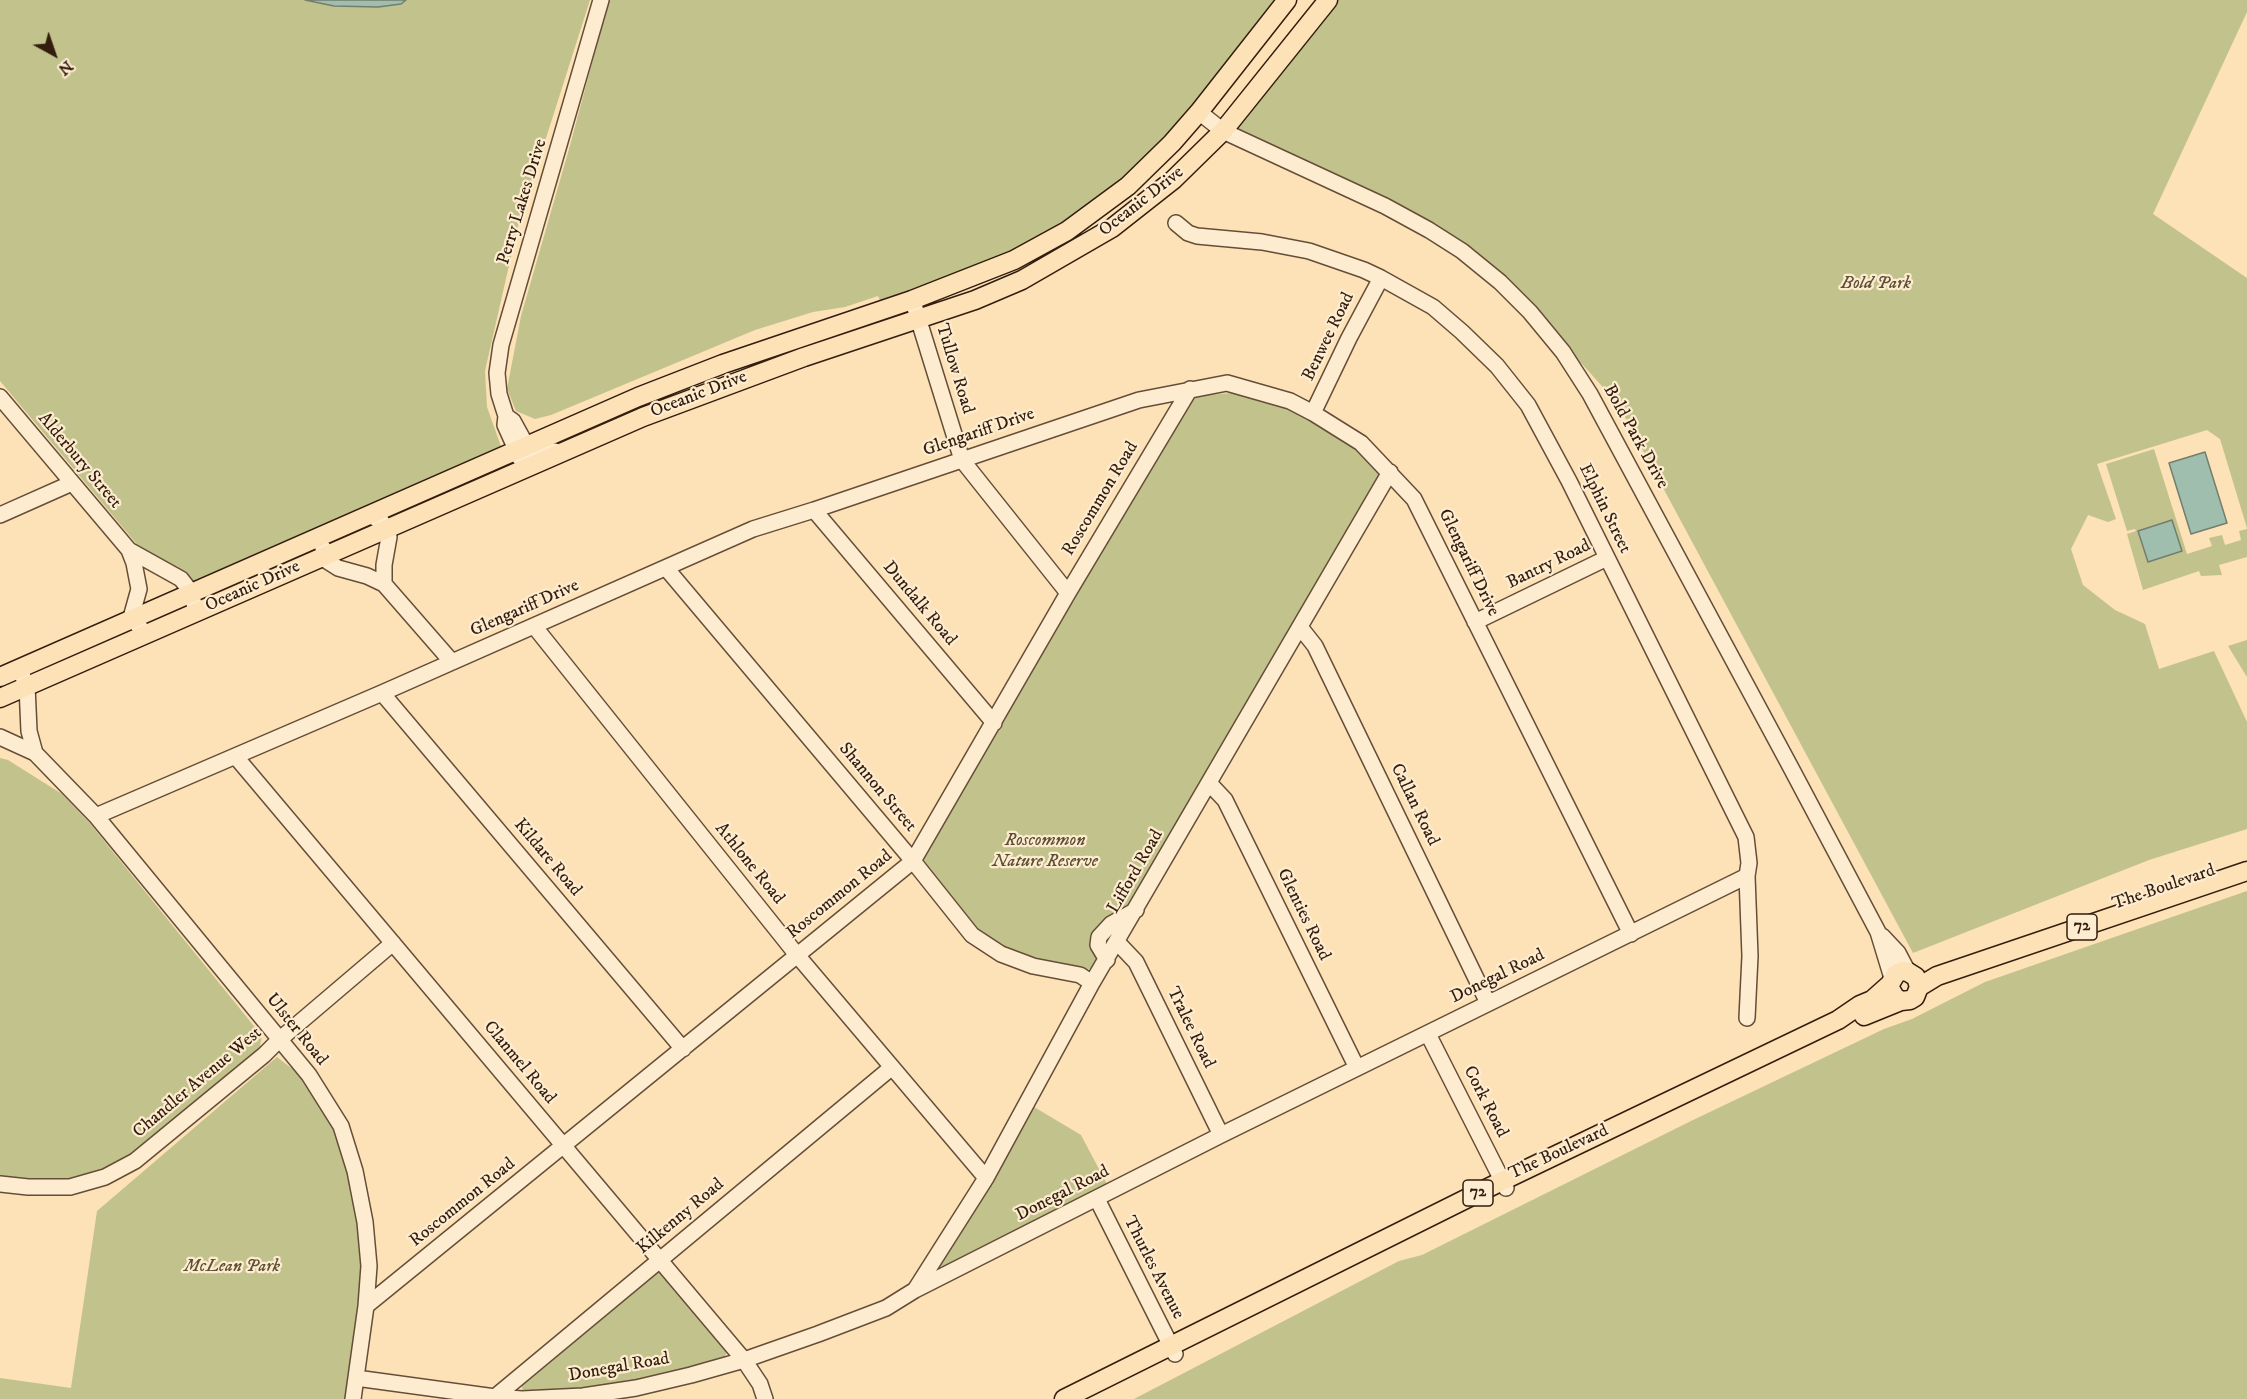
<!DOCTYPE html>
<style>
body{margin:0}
#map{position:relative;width:2247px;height:1399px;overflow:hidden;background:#fde1b7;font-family:"IM FELL DW Pica",serif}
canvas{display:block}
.north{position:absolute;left:24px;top:24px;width:60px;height:60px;-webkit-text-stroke:4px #feecd0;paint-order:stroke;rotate:140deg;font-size:16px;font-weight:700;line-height:24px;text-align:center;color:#321d0e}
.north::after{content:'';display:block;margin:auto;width:21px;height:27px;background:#321d0e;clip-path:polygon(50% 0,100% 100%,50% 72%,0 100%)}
</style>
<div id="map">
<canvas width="2247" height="1399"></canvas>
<div class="north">N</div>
</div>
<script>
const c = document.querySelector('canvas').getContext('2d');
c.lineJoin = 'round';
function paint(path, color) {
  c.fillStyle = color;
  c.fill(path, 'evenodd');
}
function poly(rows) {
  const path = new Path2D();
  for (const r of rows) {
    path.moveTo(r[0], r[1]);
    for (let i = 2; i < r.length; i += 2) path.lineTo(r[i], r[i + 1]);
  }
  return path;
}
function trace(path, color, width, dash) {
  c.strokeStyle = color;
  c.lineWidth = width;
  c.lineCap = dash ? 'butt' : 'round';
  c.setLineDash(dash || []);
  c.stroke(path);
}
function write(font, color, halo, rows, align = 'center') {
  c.font = font + ' "IM FELL DW Pica",serif';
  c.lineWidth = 4.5;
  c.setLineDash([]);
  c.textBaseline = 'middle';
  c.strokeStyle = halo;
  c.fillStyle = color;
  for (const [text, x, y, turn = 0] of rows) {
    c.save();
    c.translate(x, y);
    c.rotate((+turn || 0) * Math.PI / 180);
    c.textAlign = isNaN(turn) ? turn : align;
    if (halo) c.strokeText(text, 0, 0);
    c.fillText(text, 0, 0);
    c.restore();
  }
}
const green = poly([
 [0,0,590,0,518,226,485,371,487,407,503,452,193,584,145,554,0,381],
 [609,0,1280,0,1168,140,1095,205,1012,254,882,305,878,296,845,307,813,312,755,330,551,415,535,419,516,411,507,389,521,316,569,149],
 [1338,0,2247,0,2247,12,2153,214,2247,278,2247,528,2220,439,2207,430,2097,464,2116,519,2108,522,2088,515,2071,549,2083,585,2115,610,2145,624,2159,669,2214,651,2247,722,2247,829,2149,860,1913,953,1618,404,1503,276,1228,131],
 [1231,393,1294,408,1343,435,1380,474,1098,962,1094,967,1084,971,1023,958,980,935,926,871,921,859,1190,399,1197,396],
 [2154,449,2187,554,2212,546,2209,538,2222,535,2225,545,2241,540,2239,531,2247,529,2247,557,2219,565,2222,575,2201,576,2199,571,2143,590,2127,534,2136,531,2135,529,2127,531,2106,464],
 [2247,640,2247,677,2228,646],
 [0,758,8,760,62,794,88,821,262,1036,259,1051,128,1159,103,1171,61,1182,0,1177],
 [2247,891,2247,1399,1134,1399,1399,1261,1422,1255,1691,1121,1884,1029,1912,1019,1985,982],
 [277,1057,304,1078,334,1126,350,1171,361,1222,364,1266,347,1399,0,1399,0,1378,71,1388,97,1211],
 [1029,1104,1081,1135,1109,1188,944,1268,940,1265,939,1260],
 [655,1273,662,1273,727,1351,724,1359,630,1382,563,1392,523,1391,521,1384]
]);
const water = poly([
 [305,0,406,0,401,4,378,7,334,6,305,0],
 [2205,452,2227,523,2191,534,2169,463,2205,452],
 [2172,520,2182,551,2148,562,2138,531,2172,520]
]);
const minor = poly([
 [1199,112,1223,131,1385,206,1429,230,1462,251,1500,282,1530,312,1563,352,1590,394,1790,766,1878,932,1892,978],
 [1176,223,1188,233,1197,236,1262,242,1309,251,1364,270,1381,278,1433,307,1462,332,1497,366,1528,405,1569,481,1746,837,1749,863,1747,876,1750,956,1747,1018],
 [915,308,962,460,1068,593],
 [0,397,129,550,134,563,139,589,132,614,135,622,146,634],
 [1313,413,1349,338,1381,278],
 [506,416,513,421,524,441,519,457],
 [555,451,539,455,530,454,514,445,505,425,506,416,499,394,497,373,501,345,601,0],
 [814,510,994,723],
 [0,515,72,483],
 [370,515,382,522,389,537,384,565,384,584],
 [323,548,327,561,338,568,367,576,384,584,452,662],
 [129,550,181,579,188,588,195,606,195,612],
 [666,568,913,861,972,935,1001,954,1033,966,1080,975,1092,983],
 [1475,622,1607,558],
 [534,626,797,955,986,1178],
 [1300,627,1315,646,1488,1003],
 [19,668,27,686,29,731,35,753],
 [382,693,683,1049],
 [0,737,35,753,96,816,309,1075,341,1126,355,1171,365,1222,369,1266,366,1306,353,1399],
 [236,757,744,1360,760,1384,765,1399],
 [1209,783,1225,800,1357,1068],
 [96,816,382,693,753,529,814,510,1139,400,1227,383,1290,401,1313,413,1361,443,1414,499,1631,934],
 [1882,936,1898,953,1908,972],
 [1118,943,1136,962,1221,1135],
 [1107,960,1098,945,1099,937,1111,924,1136,910],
 [1428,1034,1506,1188],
 [0,1184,28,1187,70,1187,105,1177,135,1161,264,1055,279,1040,393,943],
 [1097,1199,1175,1354],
 [915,1290,986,1178,1092,983,1390,472],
 [366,1306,913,861,1068,593,1190,389],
 [356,1378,495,1397,522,1399,583,1396,636,1388,691,1375,744,1360,818,1334,886,1308,915,1290,1221,1135,1747,876],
 [495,1397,891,1068]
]);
const major = poly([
 [0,677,638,397,723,364,912,300,1014,260,1067,231,1128,186,1172,143,1199,112,1287,0],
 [0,698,643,417,804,357,975,300,1022,280,1112,228,1173,180,1223,131,1328,0],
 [1919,987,1916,977,1908,972,1902,971,1896,974,1890,984,1890,988,1895,997,1901,1001,1910,1000,1915,997,1919,987,1937,976,2247,871],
 [1864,1016,1901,1001],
 [1064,1399,1502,1181,1838,1020,1860,1005,1872,1000,1890,984]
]);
const shields = [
 [2082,927,30],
 [1478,1193,30]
];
const shieldNames = [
 ["72",2082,927],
 ["72",1478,1193]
];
const streetNames = [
 ["Perry Lakes Drive",523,202,-73],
 ["Oceanic Drive",1142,202,-38],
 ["Benwee Road",1329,337,-64],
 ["Tullow Road",954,369,73],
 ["Oceanic Drive",699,395,-21],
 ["Glengariff Drive",979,433,-19],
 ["Bold Park Drive",1635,437,61],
 ["Alderbury Street",79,461,50],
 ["Roscommon Road",1101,499,-59],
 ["Elphin Street",1604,509,64],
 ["Glengariff Drive",1468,563,64],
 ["Bantry Road",1549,565,-26],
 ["Oceanic Drive",253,587,-24],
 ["Dundalk Road",919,604,50],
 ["Glengariff Drive",525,609,-24],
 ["Shannon Street",877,788,50],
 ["Callan Road",1414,805,64],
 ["Kildare Road",547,858,50],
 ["Athlone Road",749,864,51],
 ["Lifford Road",1136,872,-60],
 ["The Boulevard",2164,888,-19],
 ["Roscommon Road",840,895,-39],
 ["Glenties Road",1303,915,64],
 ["Donegal Road",1498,977,-26],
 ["Tralee Road",1190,1028,64],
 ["Ulster Road",296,1030,51],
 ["Clanmel Road",519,1063,50],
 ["Chandler Avenue West",198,1083,-40],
 ["Cork Road",1485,1102,63],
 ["The Boulevard",1559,1153,-25],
 ["Donegal Road",1063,1194,-27],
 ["Roscommon Road",463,1203,-39],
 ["Kilkenny Road",681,1217,-40],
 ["Thurles Avenue",1153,1268,63],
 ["Donegal Road",619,1368,-10]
];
const parkNames = [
 ["Bold Park",1876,284],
 ["Roscommon",1045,841],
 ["Nature Reserve",1045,862],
 ["McLean Park",232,1267]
];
paint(green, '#c2c28d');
paint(water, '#9fbeae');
trace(water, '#737e6e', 1.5);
trace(minor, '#654e38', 18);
trace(major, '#321d0e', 21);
trace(minor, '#feecd0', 15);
trace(major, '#fde1b7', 18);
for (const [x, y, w] of shields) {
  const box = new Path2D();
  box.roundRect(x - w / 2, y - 13, w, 26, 4.5);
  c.fillStyle = '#feecd0';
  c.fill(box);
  trace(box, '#321d0e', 1.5);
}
write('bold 16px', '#321d0e', null, shieldNames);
write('18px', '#321d0e', '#feecd0', streetNames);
write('italic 18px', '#5d4f34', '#feecd0', parkNames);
</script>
